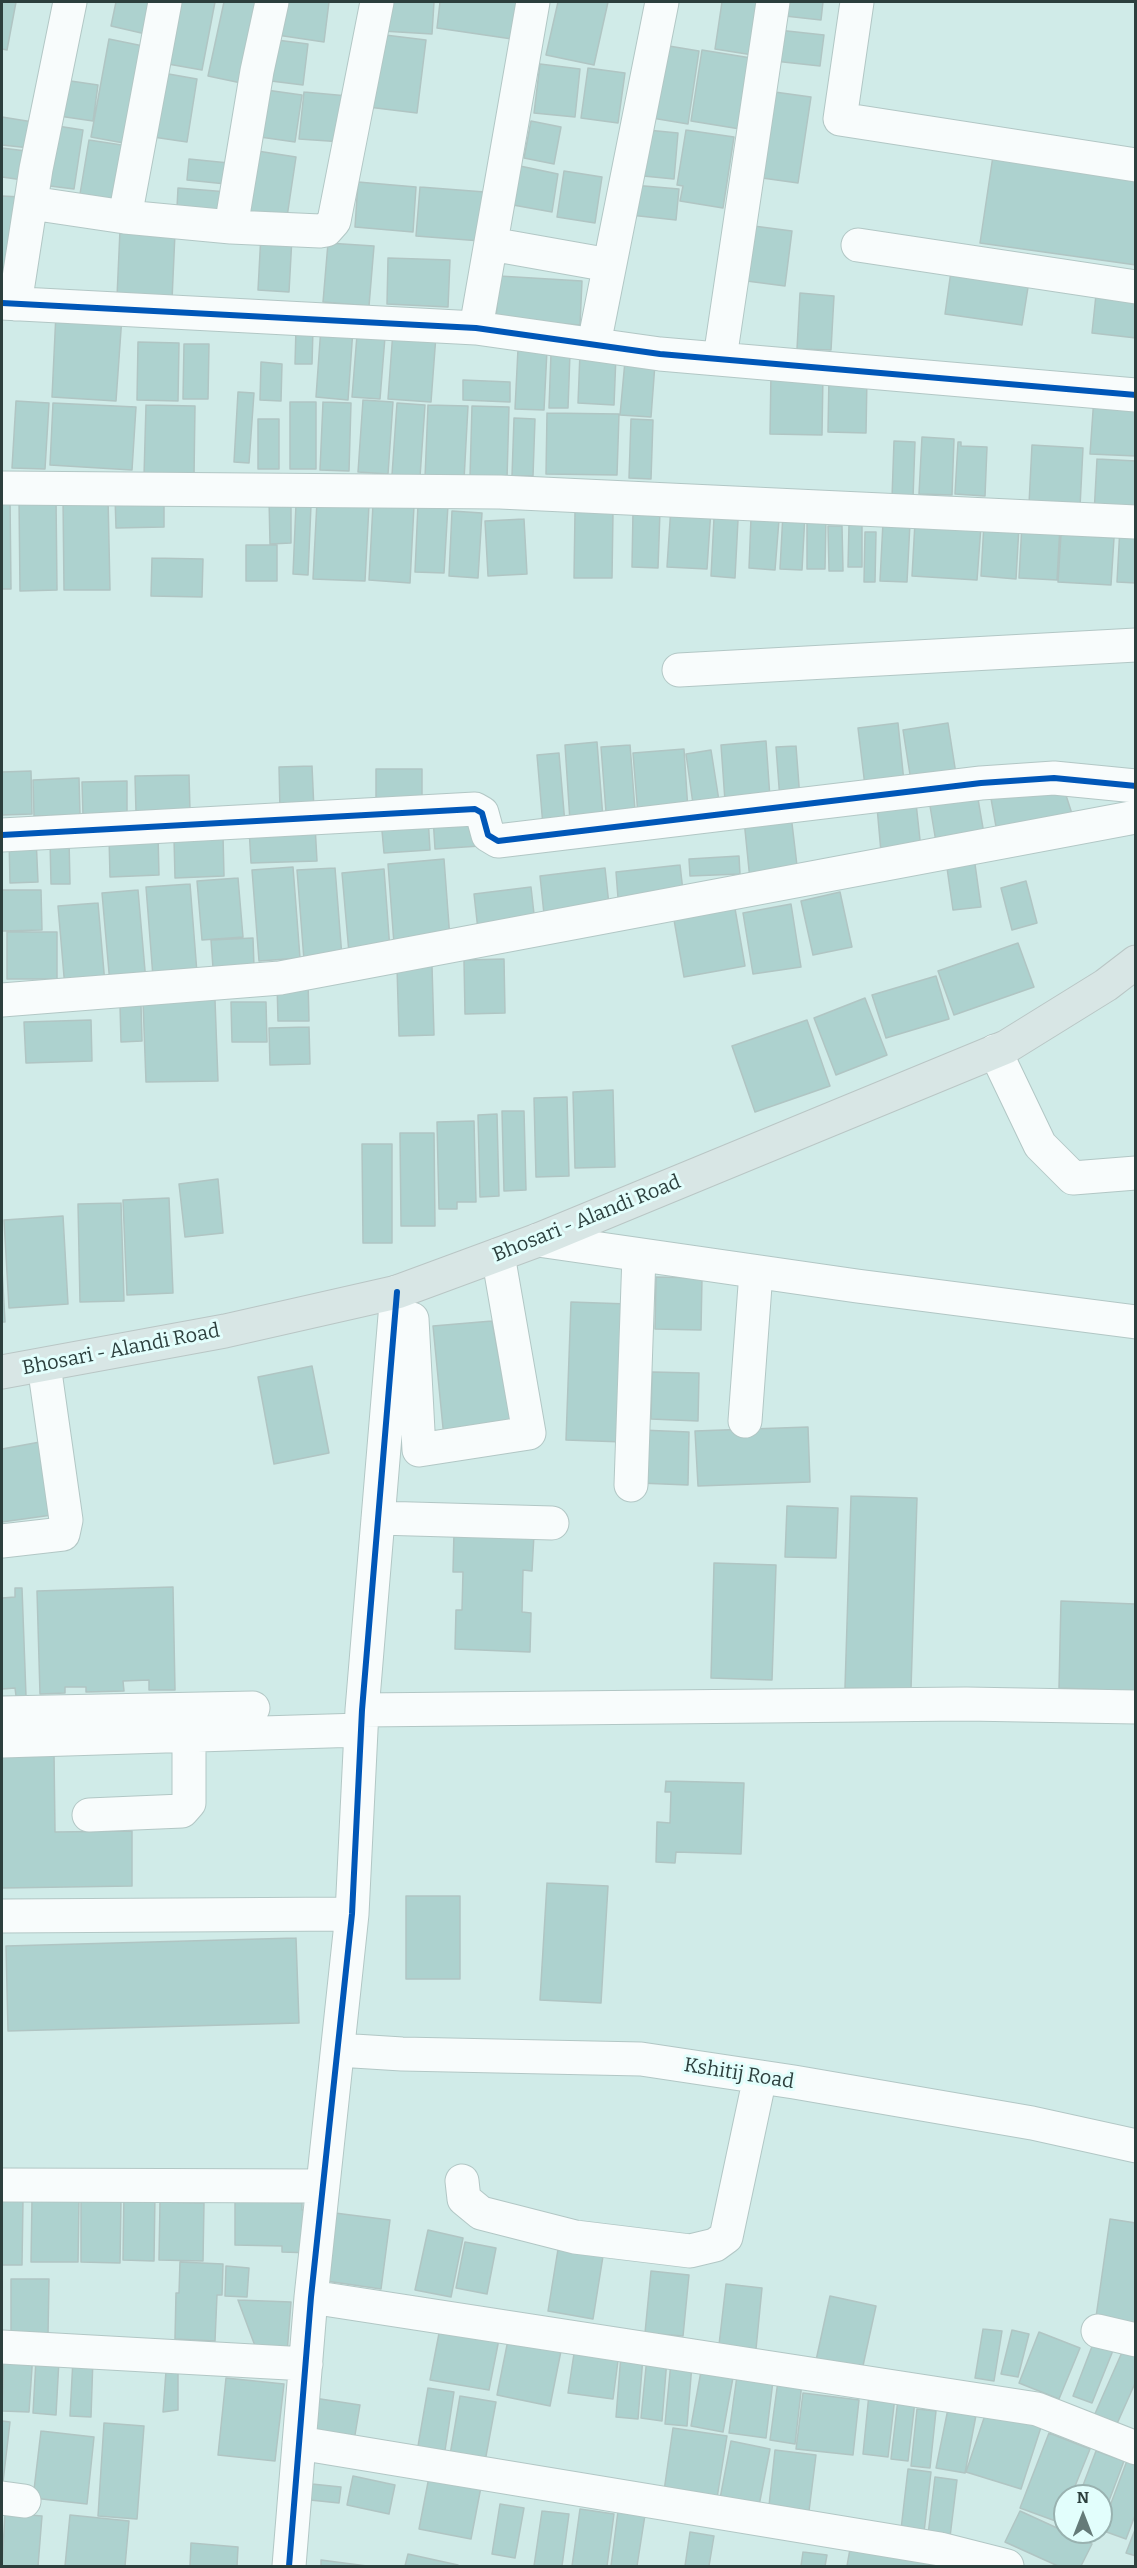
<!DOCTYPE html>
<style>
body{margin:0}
#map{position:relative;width:1137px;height:2568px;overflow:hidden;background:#d0ebe8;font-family:Bitter,serif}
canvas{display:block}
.frame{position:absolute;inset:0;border:3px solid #2c3f3d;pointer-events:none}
.north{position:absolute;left:1053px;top:2484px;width:60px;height:60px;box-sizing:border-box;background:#e2fefc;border:2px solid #99b2b0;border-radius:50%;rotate:0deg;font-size:16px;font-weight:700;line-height:24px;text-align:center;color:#2c3f3d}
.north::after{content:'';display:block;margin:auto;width:21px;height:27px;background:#657b79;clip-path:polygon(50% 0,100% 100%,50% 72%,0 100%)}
</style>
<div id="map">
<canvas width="1137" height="2568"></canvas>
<div class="frame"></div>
<div class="north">N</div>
</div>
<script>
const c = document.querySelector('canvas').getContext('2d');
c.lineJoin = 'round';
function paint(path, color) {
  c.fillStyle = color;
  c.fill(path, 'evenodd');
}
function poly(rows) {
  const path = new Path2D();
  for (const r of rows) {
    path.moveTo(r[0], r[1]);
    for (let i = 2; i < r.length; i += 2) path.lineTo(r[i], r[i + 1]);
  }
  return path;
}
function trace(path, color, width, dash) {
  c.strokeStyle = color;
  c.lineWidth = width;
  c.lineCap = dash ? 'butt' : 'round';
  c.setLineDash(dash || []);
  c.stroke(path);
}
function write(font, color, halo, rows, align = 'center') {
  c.font = font + ' Bitter,serif';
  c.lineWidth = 6;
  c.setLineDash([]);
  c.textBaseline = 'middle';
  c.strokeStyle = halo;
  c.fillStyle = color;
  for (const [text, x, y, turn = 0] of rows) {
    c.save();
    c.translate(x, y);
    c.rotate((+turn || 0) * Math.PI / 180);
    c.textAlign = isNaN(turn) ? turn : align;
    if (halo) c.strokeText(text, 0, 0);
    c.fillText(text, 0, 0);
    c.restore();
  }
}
const building = poly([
 [2,2,16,2,7,50,2,49,2,2],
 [116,2,157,2,150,35,111,26,116,2],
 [180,2,215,2,202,70,168,64,180,2],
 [224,2,263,2,246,84,208,76,224,2],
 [281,2,329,2,324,42,277,35,281,2],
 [385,2,434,2,432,34,382,31,385,2],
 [440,2,517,2,512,39,437,28,440,2],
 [558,2,608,2,594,65,546,55,558,2],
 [722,2,762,2,753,55,715,49,722,2],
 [777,2,823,2,821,20,776,15,777,2],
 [778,30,824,35,820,66,774,61,778,30],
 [377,34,426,40,417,113,368,107,377,34],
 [109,39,148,47,129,144,91,137,109,39],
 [269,39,308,44,303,85,263,80,269,39],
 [657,44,699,51,688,124,646,117,657,44],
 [702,50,751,58,740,129,691,121,702,50],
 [540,64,580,69,575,117,534,113,540,64],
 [588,68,625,73,618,123,581,118,588,68],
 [163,73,197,79,187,142,153,137,163,73],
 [57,79,98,85,93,121,52,115,57,79],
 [259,89,302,95,295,142,253,136,259,89],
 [760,90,811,97,798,183,748,176,760,90],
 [304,92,348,96,343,142,299,139,304,92],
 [2,117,33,122,30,148,2,145,2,117],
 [531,121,561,127,554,164,524,158,531,121],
 [51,125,83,130,74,189,42,185,51,125],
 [637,129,678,133,674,179,633,175,637,129],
 [686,130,734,137,723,208,680,201,683,186,677,185,686,130],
 [89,140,128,146,119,200,80,194,89,140],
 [2,148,26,151,23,180,2,177,2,148],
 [251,150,296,157,287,217,242,210,251,150],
 [993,156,1136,177,1136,265,980,243,993,156],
 [189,159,229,163,226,184,187,180,189,159],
 [520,166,558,174,552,212,513,205,520,166],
 [564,171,602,177,595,223,557,217,564,171],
 [358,182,416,187,413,232,355,227,358,182],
 [633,185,679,189,676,220,630,215,633,185],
 [420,187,485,192,481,241,416,236,420,187],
 [178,188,228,192,226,212,177,208,178,188],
 [2,196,21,197,15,279,2,278,2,196],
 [746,225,792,231,785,286,739,280,746,225],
 [120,230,175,233,172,300,117,297,120,230],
 [261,234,292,237,289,292,258,290,261,234],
 [328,243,374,246,369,306,323,302,328,243],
 [388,258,450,260,448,307,387,304,388,258],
 [952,264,1030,275,1022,325,945,314,952,264],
 [499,276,582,281,580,325,496,319,499,276],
 [1097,285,1136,289,1136,338,1092,333,1097,285],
 [800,293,834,296,831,350,797,349,800,293],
 [56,313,122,316,116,401,52,397,56,313],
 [321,327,353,329,348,400,316,397,321,327],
 [296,328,313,329,312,364,295,364,296,328],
 [393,331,436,335,431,402,388,399,393,331],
 [357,335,385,337,380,399,352,397,357,335],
 [138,342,179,343,178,401,137,400,138,342],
 [184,344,209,344,208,399,183,399,184,344],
 [518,349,547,350,544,410,515,409,518,349],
 [551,353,570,353,568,408,549,408,551,353],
 [580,353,616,355,614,405,578,403,580,353],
 [625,361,655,364,651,417,620,415,625,361],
 [261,362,282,364,281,401,260,400,261,362],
 [771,372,823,373,822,435,770,434,771,372],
 [829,376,867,377,866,433,828,432,829,376],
 [463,380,510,382,510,402,463,400,463,380],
 [238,392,254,393,249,463,234,462,238,392],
 [1094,397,1136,400,1136,456,1090,454,1094,397],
 [363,400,393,402,388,474,358,472,363,400],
 [16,401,49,403,45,469,12,468,16,401],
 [290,402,316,402,316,469,290,469,290,402],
 [323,402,351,403,349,471,320,470,323,402],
 [53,403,136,407,132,470,50,465,53,403],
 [397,403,425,405,420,477,392,475,397,403],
 [146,405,195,406,194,477,144,476,146,405],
 [428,405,468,406,464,480,425,478,428,405],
 [472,406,509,407,507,479,470,477,472,406],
 [547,413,619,414,617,475,546,474,547,413],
 [514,418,535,419,533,476,512,476,514,418],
 [258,419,279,419,279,469,258,469,258,419],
 [631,419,653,420,651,479,629,478,631,419],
 [922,437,954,439,952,495,919,494,922,437],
 [894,441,915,442,913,498,892,498,894,441],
 [958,442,961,442,961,446,987,447,985,496,955,494,958,442],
 [1032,445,1083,448,1080,507,1029,504,1032,445],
 [1097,459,1136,461,1136,515,1094,514,1097,459],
 [164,495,164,527,116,528,115,496,164,495],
 [2,497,10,497,11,589,2,589,2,497],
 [19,497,56,497,57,590,20,591,19,497],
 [108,497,110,590,64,590,63,498,108,497],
 [269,498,291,498,291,543,270,544,269,498],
 [317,501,369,505,365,581,313,579,317,501],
 [296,504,311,505,308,575,293,574,296,504],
 [373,504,414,506,410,583,369,580,373,504],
 [418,504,448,505,444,573,415,572,418,504],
 [671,506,711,509,707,569,667,567,671,506],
 [452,511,482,513,478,578,449,576,452,511],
 [633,511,660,511,658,568,632,567,633,511],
 [575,512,613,512,612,578,574,578,575,512],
 [783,513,805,514,802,570,780,569,783,513],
 [807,517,826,517,825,569,807,569,807,517],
 [714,518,738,520,735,578,711,576,714,518],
 [751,518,779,520,775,570,749,568,751,518],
 [524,519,527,574,488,576,485,521,524,519],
 [883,522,910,523,907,582,880,581,883,522],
 [915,522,981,526,977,580,912,576,915,522],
 [984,523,1019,526,1016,579,981,576,984,523],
 [849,524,862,525,862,567,848,567,849,524],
 [1022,524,1060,526,1057,580,1019,578,1022,524],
 [828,526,842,526,843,571,829,571,828,526],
 [1120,527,1136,527,1136,583,1117,582,1120,527],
 [865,532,876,532,875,582,864,582,865,532],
 [1061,534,1114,538,1111,585,1058,582,1061,534],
 [246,545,277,545,277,581,246,581,246,545],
 [152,558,203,559,202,597,151,596,152,558],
 [898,723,904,782,865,786,858,728,898,723],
 [948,723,956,774,911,781,903,730,948,723],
 [766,741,770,798,725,801,721,745,766,741],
 [597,742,603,818,570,821,565,745,597,742],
 [630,745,635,810,606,812,601,747,630,745],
 [796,746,800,799,780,800,776,747,796,746],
 [684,749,688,811,638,815,633,753,684,749],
 [711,750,720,807,694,811,686,754,711,750],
 [559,753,565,824,543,826,537,755,559,753],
 [312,766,314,810,280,811,279,767,312,766],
 [376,769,422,769,422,805,376,805,376,769],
 [31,771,32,814,2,815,2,772,31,771],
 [189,775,190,811,136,812,135,776,189,775],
 [79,778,80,815,34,816,33,780,79,778],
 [127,781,127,815,83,816,82,782,127,781],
 [1063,786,1074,820,997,832,990,793,1063,786],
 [977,793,984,834,936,842,929,800,977,793],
 [916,803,921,849,881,852,877,807,916,803],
 [478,813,480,846,435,849,433,817,478,813],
 [791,815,798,874,750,880,744,820,791,815],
 [428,817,430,850,384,853,381,820,428,817],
 [315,825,317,861,251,863,249,828,315,825],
 [158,835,159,875,110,877,109,836,158,835],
 [223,836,224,876,175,878,174,838,223,836],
 [36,837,38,882,10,883,9,838,36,837],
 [69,839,70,884,51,884,50,840,69,839],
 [739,856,740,874,690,876,689,859,739,856],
 [974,857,981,907,953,910,946,861,974,857],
 [444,859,450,939,394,944,388,864,444,859],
 [680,865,683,891,618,898,616,872,680,865],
 [293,867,300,958,259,961,252,870,293,867],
 [335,868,342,957,304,960,297,870,335,868],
 [605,868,609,905,544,914,540,876,605,868],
 [384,869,390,950,349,953,342,873,384,869],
 [238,878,243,937,202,940,197,881,238,878],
 [1026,881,1037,923,1012,930,1001,888,1026,881],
 [190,884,197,973,153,977,146,887,190,884],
 [531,887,535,923,478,930,474,894,531,887],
 [2,890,41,890,42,930,2,931,2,890],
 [138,890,146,982,110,984,102,893,138,890],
 [840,892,852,947,813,955,801,901,840,892],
 [98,903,105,984,65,988,58,906,98,903],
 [734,903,745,966,684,977,673,914,734,903],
 [791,904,801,967,753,974,743,913,791,904],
 [7,932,57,932,57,979,7,979,7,932],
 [253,938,254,967,213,968,211,940,253,938],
 [1018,943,1034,987,954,1015,938,971,1018,943],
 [504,959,505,1013,465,1014,464,960,504,959],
 [432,966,434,1035,399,1036,397,967,432,966],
 [936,976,949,1019,886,1038,872,995,936,976],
 [308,980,309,1021,278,1021,277,982,308,980],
 [865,998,887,1055,836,1075,814,1018,865,998],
 [215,1000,218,1081,146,1082,143,1001,215,1000],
 [231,1002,266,1002,267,1042,232,1042,231,1002],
 [120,1005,141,1005,142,1041,121,1042,120,1005],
 [91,1020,92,1061,26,1063,24,1022,91,1020],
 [807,1020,830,1086,755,1112,732,1046,807,1020],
 [309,1027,310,1064,270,1065,269,1028,309,1027],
 [613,1090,615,1167,575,1168,573,1092,613,1090],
 [567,1097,569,1176,536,1177,534,1098,567,1097],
 [502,1111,524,1111,526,1190,504,1191,502,1111],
 [497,1114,499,1196,480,1197,478,1115,497,1114],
 [474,1121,476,1202,457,1202,457,1209,439,1209,437,1122,474,1121],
 [400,1133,434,1133,435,1226,401,1226,400,1133],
 [362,1144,392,1144,392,1243,363,1243,362,1144],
 [218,1179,223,1233,185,1237,179,1184,218,1179],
 [169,1198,173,1293,127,1295,123,1200,169,1198],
 [121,1203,124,1301,80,1302,78,1204,121,1203],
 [63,1216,68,1304,9,1308,4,1220,63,1216],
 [2,1269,5,1322,2,1322,2,1269],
 [656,1277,702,1278,701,1330,655,1329,656,1277],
 [571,1302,628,1304,624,1442,566,1440,571,1302],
 [492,1321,512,1427,444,1438,433,1326,492,1321],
 [312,1366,329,1453,274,1464,258,1377,312,1366],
 [652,1372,699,1373,698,1421,651,1419,652,1372],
 [808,1427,810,1482,698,1486,695,1431,808,1427],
 [641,1430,689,1432,688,1485,639,1483,641,1430],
 [40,1442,52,1515,2,1522,2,1449,40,1442],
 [851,1496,917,1498,911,1689,845,1688,851,1496],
 [787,1506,838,1508,836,1558,785,1557,787,1506],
 [454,1532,534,1534,532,1571,523,1570,522,1612,531,1613,530,1652,455,1649,456,1610,462,1610,463,1572,453,1572,454,1532],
 [714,1563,776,1565,772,1680,711,1678,714,1563],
 [173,1587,175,1690,149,1690,149,1680,123,1681,124,1691,86,1692,86,1687,65,1687,65,1693,40,1694,37,1591,173,1587],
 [15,1588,22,1588,26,1696,16,1696,15,1688,2,1689,2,1598,15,1597,15,1588],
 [1061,1601,1135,1604,1136,1691,1059,1688,1061,1601],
 [54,1753,55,1832,132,1831,132,1886,2,1888,2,1754,54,1753],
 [666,1781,744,1783,741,1854,676,1852,675,1863,656,1862,657,1822,670,1823,671,1792,665,1792,666,1781],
 [547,1883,608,1886,601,2003,540,2000,547,1883],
 [406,1896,460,1896,460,1979,406,1979,406,1896],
 [296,1938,299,2023,8,2031,6,1946,296,1938],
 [124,2192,155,2193,154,2261,123,2260,124,2192],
 [235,2193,291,2193,291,2203,302,2203,302,2210,313,2210,313,2253,282,2252,282,2246,235,2245,235,2193],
 [81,2199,121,2199,120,2263,81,2262,81,2199],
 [2,2200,23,2200,22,2265,2,2265,2,2200],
 [32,2200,79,2201,78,2262,31,2262,32,2200],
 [160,2202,204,2203,203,2261,159,2260,160,2202],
 [335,2213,390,2220,381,2289,326,2281,335,2213],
 [1110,2219,1136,2223,1136,2330,1095,2324,1110,2219],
 [428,2230,463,2238,451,2297,415,2290,428,2230],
 [465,2242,496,2248,487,2294,456,2288,465,2242],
 [559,2243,604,2250,593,2319,548,2311,559,2243],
 [180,2262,223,2264,222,2295,217,2295,215,2341,175,2339,176,2293,179,2293,180,2262],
 [226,2266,249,2268,247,2297,225,2296,226,2266],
 [651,2271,689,2275,683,2336,645,2333,651,2271],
 [11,2279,49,2279,48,2334,11,2334,11,2279],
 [726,2284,762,2288,756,2349,719,2345,726,2284],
 [830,2296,876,2306,861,2375,815,2365,830,2296],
 [238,2300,291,2302,287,2353,258,2354,238,2300],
 [441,2323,500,2334,489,2390,430,2380,441,2323],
 [983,2329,1002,2331,994,2381,975,2378,983,2329],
 [1012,2330,1029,2334,1018,2377,1001,2374,1012,2330],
 [1039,2332,1080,2348,1059,2399,1019,2383,1039,2332],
 [1096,2336,1116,2343,1092,2403,1073,2396,1096,2336],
 [508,2340,561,2351,550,2406,497,2395,508,2340],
 [575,2347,619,2353,613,2399,568,2393,575,2347],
 [1123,2350,1136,2355,1136,2381,1116,2426,1094,2416,1123,2350],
 [4,2351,33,2353,29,2412,2,2411,4,2351],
 [621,2355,643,2357,638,2419,616,2417,621,2355],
 [647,2357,667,2359,662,2421,641,2418,647,2357],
 [93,2358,91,2417,70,2416,73,2359,93,2358],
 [36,2359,59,2360,56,2415,33,2413,36,2359],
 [671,2362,692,2364,687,2426,665,2424,671,2362],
 [702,2366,734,2372,723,2432,691,2426,702,2366],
 [166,2371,178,2371,178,2410,163,2412,166,2371],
 [737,2376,773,2381,766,2438,729,2433,737,2376],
 [226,2378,284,2384,275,2461,218,2455,226,2378],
 [778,2381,802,2383,795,2444,770,2440,778,2381],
 [428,2388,454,2392,444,2457,417,2452,428,2388],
 [803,2393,859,2400,853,2455,796,2449,803,2393],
 [869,2394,895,2397,888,2457,863,2454,869,2394],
 [460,2396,496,2402,484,2467,449,2461,460,2396],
 [314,2398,360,2405,353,2447,307,2440,314,2398],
 [898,2399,915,2401,908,2461,891,2459,898,2399],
 [989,2403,1043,2421,1021,2489,966,2472,989,2403],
 [949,2404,977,2410,965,2473,936,2468,949,2404],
 [917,2409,936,2411,930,2468,911,2466,917,2409],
 [2,2421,10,2422,3,2482,2,2482,2,2421],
 [104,2423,144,2426,137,2519,98,2516,104,2423],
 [673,2428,727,2436,717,2498,664,2491,673,2428],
 [41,2431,94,2437,87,2504,33,2498,41,2431],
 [1049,2433,1090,2449,1071,2496,1065,2496,1065,2512,1061,2523,1020,2508,1049,2433],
 [731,2441,770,2449,757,2516,718,2509,731,2441],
 [775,2450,816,2455,808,2519,768,2515,775,2450],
 [1096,2451,1124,2461,1101,2522,1101,2496,1079,2496,1096,2451],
 [1128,2458,1136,2460,1136,2513,1126,2539,1101,2530,1128,2458],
 [908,2469,931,2472,923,2541,900,2538,908,2469],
 [353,2476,395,2485,389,2514,347,2505,353,2476],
 [429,2477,481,2487,471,2539,419,2529,429,2477],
 [935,2477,957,2480,949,2545,927,2543,935,2477],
 [312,2484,341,2487,339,2503,310,2500,312,2484],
 [500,2504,524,2508,515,2558,492,2554,500,2504],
 [580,2509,614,2514,607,2566,572,2566,580,2509],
 [542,2511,569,2514,562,2566,534,2566,542,2511],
 [618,2511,645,2515,637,2566,611,2566,618,2511],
 [1020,2511,1092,2544,1081,2566,1058,2566,1005,2542,1020,2511],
 [5,2513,42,2516,38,2566,2,2566,5,2513],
 [70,2515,129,2521,125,2566,65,2566,70,2515],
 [1136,2527,1136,2556,1126,2553,1136,2527],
 [690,2532,714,2536,709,2566,685,2566,690,2532],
 [1073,2532,1097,2532,1094,2540,1073,2532],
 [191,2543,238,2547,237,2566,190,2566,191,2543],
 [850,2549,930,2561,929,2566,847,2566,850,2549],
 [803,2552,827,2555,825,2566,801,2566,803,2552],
 [408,2554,458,2565,458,2566,405,2566,408,2554],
 [321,2560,367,2566,321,2566,321,2560]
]);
const minor = poly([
 [165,2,125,217,231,227,320,231,326,230,334,221,377,2],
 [857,2,840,119,1136,165],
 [31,203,125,217],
 [231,227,257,71,272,2],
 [491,244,609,265],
 [858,245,1136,287],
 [2,303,476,328,660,354,1136,395],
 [15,304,36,169,70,2],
 [476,328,533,2],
 [594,344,662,2],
 [720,358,773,2],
 [2,488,500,492,1136,522],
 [679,670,1136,645],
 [2,835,475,809,482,813,488,835,498,841,981,783,1054,778,1136,786],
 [2,1000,280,978,1136,817],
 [995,1051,1040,1145,1073,1178,1136,1173],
 [538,1240,857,1286,1136,1322],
 [412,1319,419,1450,529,1433,498,1255],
 [745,1421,756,1272],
 [631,1485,639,1255],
 [378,1518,552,1523],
 [2,1541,63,1534,66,1520,44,1365],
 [362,1710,966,1704,1136,1707],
 [2,1713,253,1708],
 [2,1741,361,1730],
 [89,1815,182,1811,189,1803,189,1735],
 [2,1916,352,1914],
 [338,2050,402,2054,641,2059,794,2082,1032,2123,1136,2146],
 [462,2181,464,2199,481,2213,575,2237,690,2251,715,2245,726,2237,760,2077],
 [2,2185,323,2186],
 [311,2297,1037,2409,1136,2448],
 [1098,2331,1136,2340],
 [2,2347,306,2364],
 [299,2443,940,2549,1007,2566],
 [2,2498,24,2501],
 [289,2566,311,2297,352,1914,362,1710,397,1292]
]);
const major = poly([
 [2,1372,225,1331,397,1292,538,1240,1006,1047,1106,985,1136,962]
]);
const cycleway = poly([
 [2,303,476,328,660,354,1136,395],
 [2,835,475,809,482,813,488,835,498,841,981,783,1054,778,1136,786],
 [289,2566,311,2297,352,1914,362,1710,397,1292]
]);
const streetNames = [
 ["Bhosari - Alandi Road",587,1219,-22],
 ["Bhosari - Alandi Road",121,1350,-11],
 ["Kshitij Road",739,2074,9]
];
paint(building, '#add2cf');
trace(building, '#b0c5c3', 1.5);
trace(minor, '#b2c7c5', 35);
trace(major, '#b9c6c5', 35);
trace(minor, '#f8fcfc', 33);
trace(major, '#d8e6e5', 33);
trace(cycleway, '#0057b8', 6);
write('20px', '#2c3f3d', '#e2fefc', streetNames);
</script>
